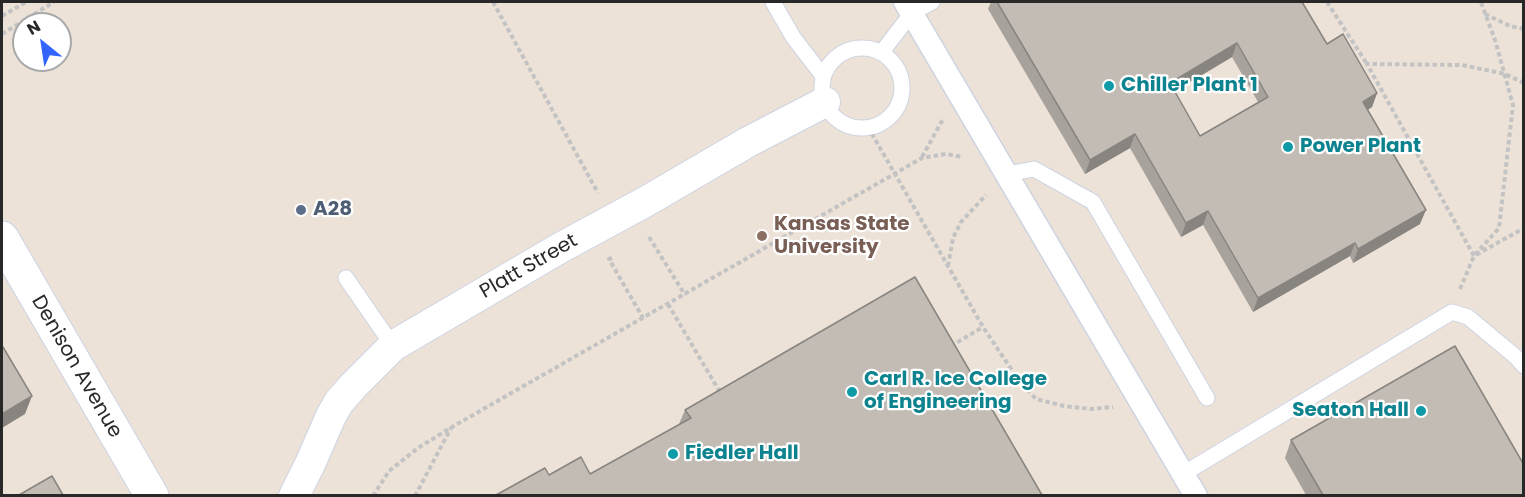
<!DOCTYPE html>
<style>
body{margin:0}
#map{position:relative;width:1525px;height:497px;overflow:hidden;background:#ece2d8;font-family:Poppins,sans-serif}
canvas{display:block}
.frame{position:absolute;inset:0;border:3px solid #282828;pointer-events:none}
.north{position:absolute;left:12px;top:12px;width:60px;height:60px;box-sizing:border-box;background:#fff;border:2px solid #a9a9a9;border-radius:50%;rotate:330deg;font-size:16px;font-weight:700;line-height:24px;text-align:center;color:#282828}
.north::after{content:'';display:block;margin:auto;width:21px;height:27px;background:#3264ff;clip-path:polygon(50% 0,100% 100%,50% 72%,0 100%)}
</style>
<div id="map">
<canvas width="1525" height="497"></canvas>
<div class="frame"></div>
<div class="north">N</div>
</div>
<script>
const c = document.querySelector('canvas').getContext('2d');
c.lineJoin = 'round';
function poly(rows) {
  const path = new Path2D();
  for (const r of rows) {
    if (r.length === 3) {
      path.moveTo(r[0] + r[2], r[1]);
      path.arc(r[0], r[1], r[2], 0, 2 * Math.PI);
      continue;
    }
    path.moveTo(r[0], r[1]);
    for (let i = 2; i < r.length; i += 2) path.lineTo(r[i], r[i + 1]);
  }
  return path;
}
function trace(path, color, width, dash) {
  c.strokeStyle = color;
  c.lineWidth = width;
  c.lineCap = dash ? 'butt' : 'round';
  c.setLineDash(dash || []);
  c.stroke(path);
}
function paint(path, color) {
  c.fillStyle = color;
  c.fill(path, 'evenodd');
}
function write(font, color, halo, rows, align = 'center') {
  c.font = font + ' Poppins,sans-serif';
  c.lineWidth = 4.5;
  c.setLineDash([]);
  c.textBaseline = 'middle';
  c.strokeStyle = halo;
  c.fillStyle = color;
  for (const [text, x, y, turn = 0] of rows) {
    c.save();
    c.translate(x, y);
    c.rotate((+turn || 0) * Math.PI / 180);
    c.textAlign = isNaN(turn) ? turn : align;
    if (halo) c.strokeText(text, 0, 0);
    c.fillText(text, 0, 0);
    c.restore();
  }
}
const path = poly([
 [493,2,598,193],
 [1327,2,1367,64],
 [1485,14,1510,26,1524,29],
 [2,16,26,2],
 [2,34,54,2],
 [1524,83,1505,74,1462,65,1367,64,1474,256,1524,228],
 [868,127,983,327,1019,381,1036,399,1064,406,1090,409,1113,407],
 [922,157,943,119],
 [649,237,685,295],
 [612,258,609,259,643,318],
 [948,266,953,238,961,222,986,195],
 [1460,289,1474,256,1499,228,1513,105,1495,40,1481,2],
 [668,304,721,394],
 [951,346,983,327],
 [373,496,389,471,418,448,452,427,922,158,946,154,963,157],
 [415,496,451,428]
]);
const service = poly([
 [773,2,793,37,823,76],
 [862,88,40],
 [881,53,912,13,932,2],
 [1007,174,1034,169,1093,202,1207,398],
 [346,278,393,346],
 [1183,474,1452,312,1468,317,1516,357,1524,366]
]);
const pedestrian = poly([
 [905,2,1196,496]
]);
const minor = poly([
 [294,496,310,464,331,416,339,402,353,386,393,346,560,248,645,202,748,142,825,102]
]);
const tertiary = poly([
 [2,238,152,496]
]);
const wall = poly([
 [991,2,1302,2,1327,44,1377,93,1372,107,1368,110,1420,224,1353,263,1350,256,1253,312,1203,225,1181,237,1130,148,1085,174,988,9],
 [1232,57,1258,102,1200,136,1175,91],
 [685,410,1042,495,549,475,590,474,679,424],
 [1291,440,1524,495,1306,495,1285,458]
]);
const shadedWall = poly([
 [1237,43,1232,57,1165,97,1170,83],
 [1377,93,1372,107,1358,115,1363,102],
 [1135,134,1130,148,1085,174,1090,160],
 [1426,210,1420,224,1353,263,1358,249],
 [1208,211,1203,225,1181,237,1186,223],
 [1355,243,1350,256,1253,312,1258,298],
 [32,396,25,414,2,428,2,414]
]);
const building = poly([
 [997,2,1302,2,1327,44,1343,34,1377,93,1363,102,1426,210,1358,249,1355,243,1258,298,1208,211,1186,223,1135,134,1090,160,997,2],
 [1237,43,1268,97,1200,136,1170,83,1237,43],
 [915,277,1042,495,496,495,545,468,549,475,581,457,590,474,691,418,685,410,915,277],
 [1455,346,1524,465,1524,495,1323,495,1291,440,1455,346],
 [3,347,32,396,2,414,2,348,3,347],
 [52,476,63,495,19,495,52,476]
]);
const markers = [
 [1109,86,6,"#0f9aa8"],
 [1288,147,6,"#0f9aa8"],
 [301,210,6,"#5c6f8a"],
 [762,236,6,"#8d6e63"],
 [852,392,6,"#0f9aa8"],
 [1421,411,6,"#0f9aa8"],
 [673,454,6,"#0f9aa8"]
];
const cultureNames = [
 ["Chiller Plant 1",1121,86],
 ["Power Plant",1300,147],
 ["Carl R. Ice College",864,380],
 ["of Engineering",864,403],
 ["Seaton Hall",1409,411,"right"],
 ["Fiedler Hall",685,454]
];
const serviceNames = [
 ["A28",313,210]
];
const educationNames = [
 ["Kansas State",774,225],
 ["University",774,248]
];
const streetNames = [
 ["Platt Street",529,267,-30],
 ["Denison Avenue",76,367,60]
];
trace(service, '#ced3e2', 17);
trace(pedestrian, '#ced3e2', 25);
trace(minor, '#ced3e2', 32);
trace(tertiary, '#ced3e2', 35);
trace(path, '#c3c3c3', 4, [4.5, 3]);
trace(service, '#fff', 15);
trace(pedestrian, '#fff', 22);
trace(minor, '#fff', 30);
trace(tertiary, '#fff', 33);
paint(wall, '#a8a29c');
paint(shadedWall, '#88847f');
paint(building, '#c3bcb5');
trace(building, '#88847f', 1.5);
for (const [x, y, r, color] of markers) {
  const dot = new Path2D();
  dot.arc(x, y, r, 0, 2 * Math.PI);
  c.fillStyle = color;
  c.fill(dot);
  trace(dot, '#fff', 2);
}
write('bold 20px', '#0d838f', '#fff', cultureNames, 'left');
write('bold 20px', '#4e5e75', '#fff', serviceNames, 'left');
write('bold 20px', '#785e54', '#fff', educationNames, 'left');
write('20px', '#282828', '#fff', streetNames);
</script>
